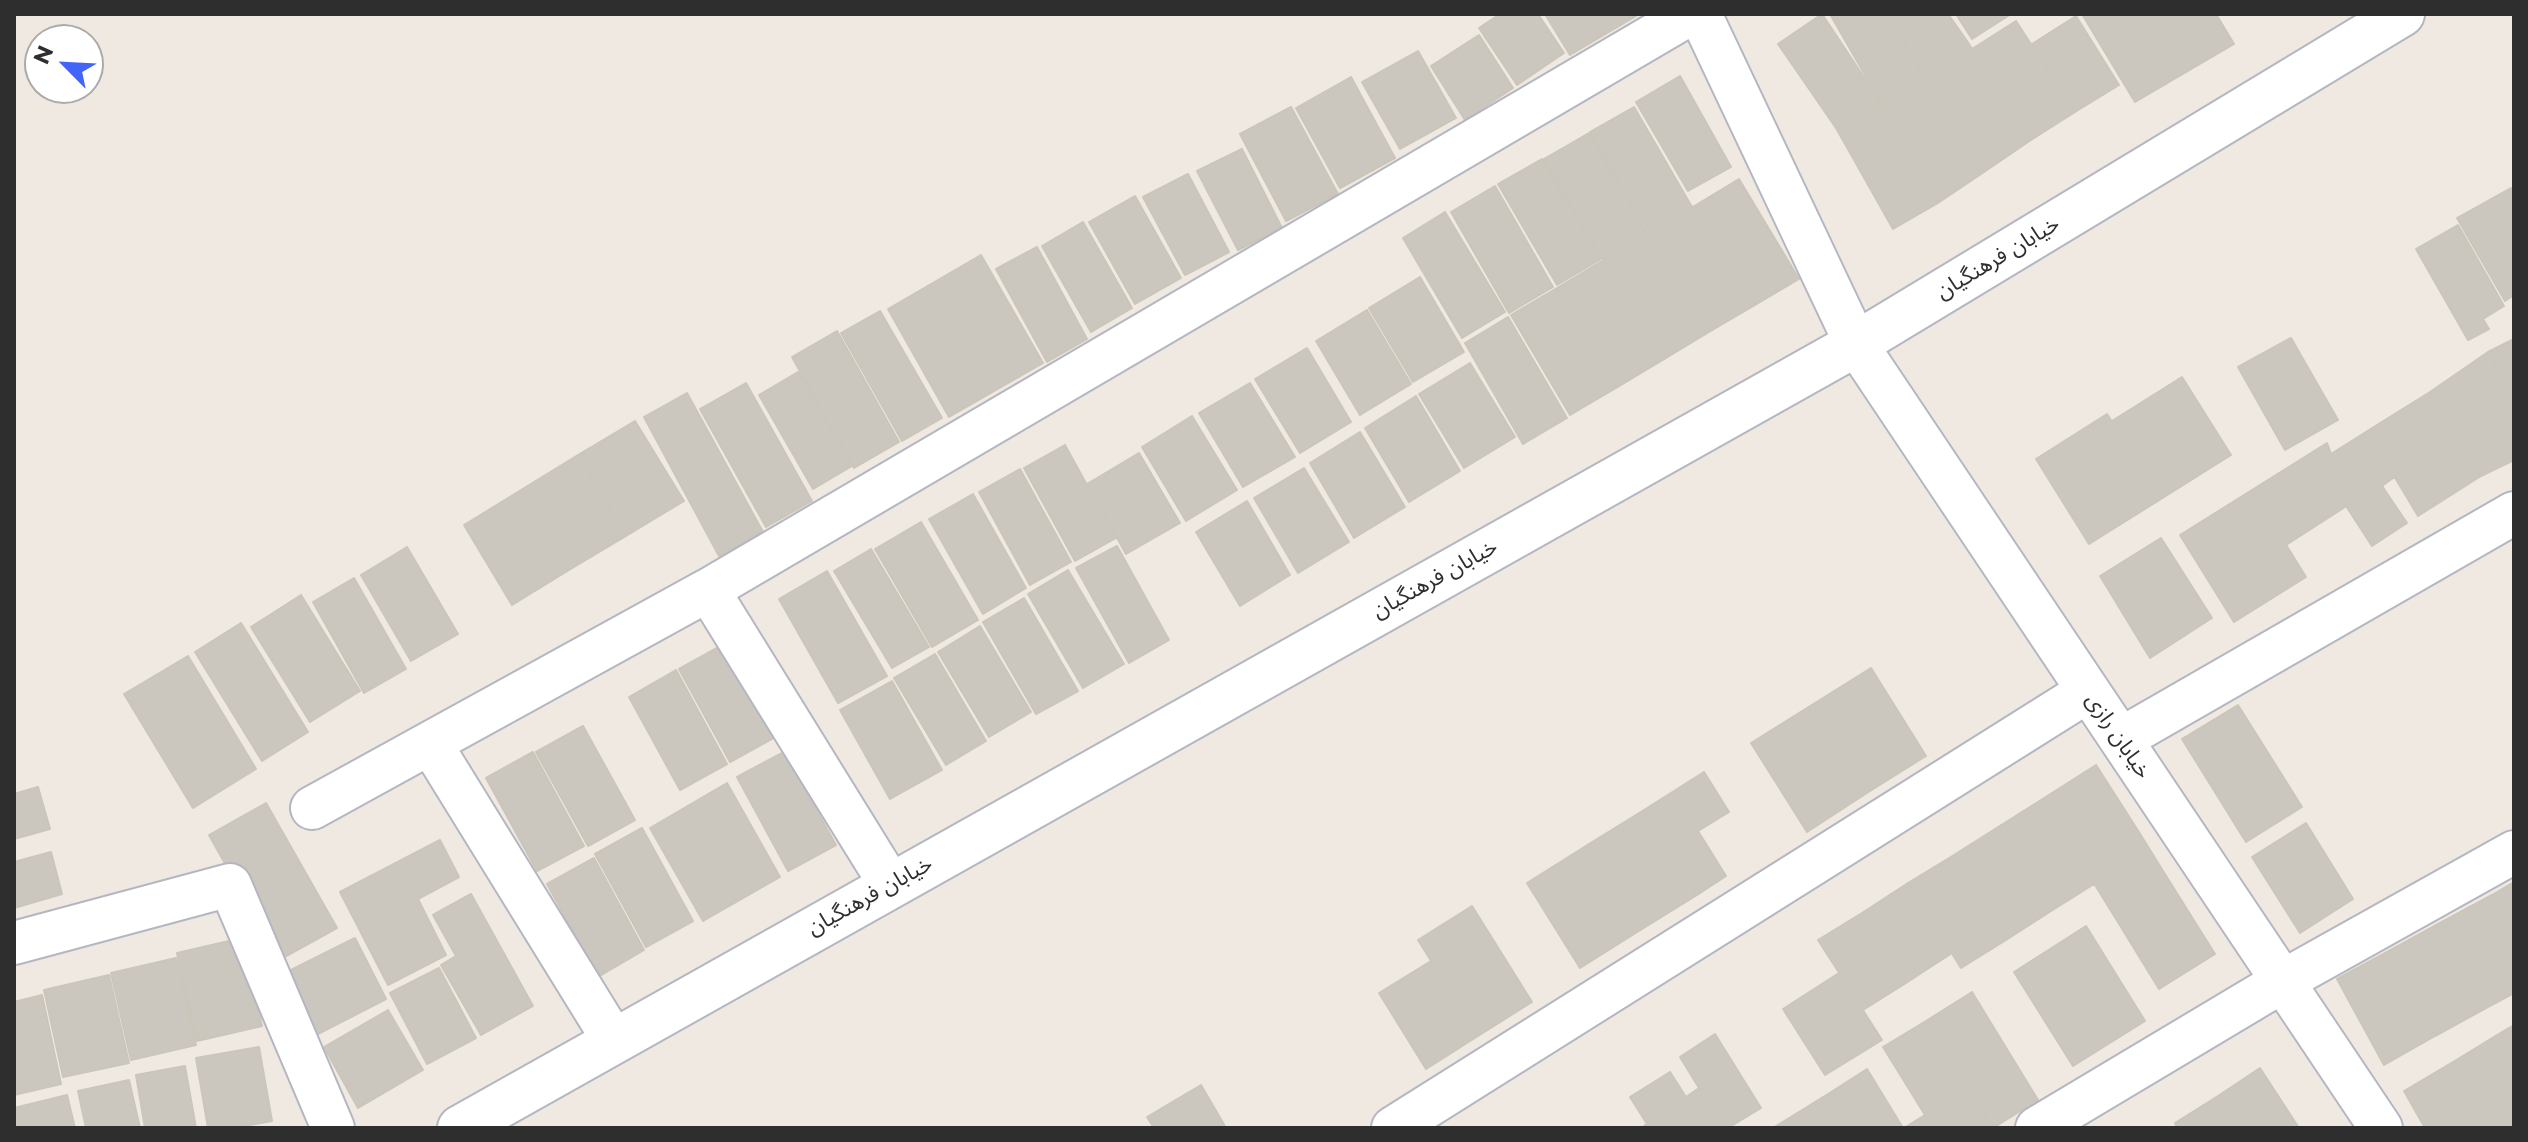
<!DOCTYPE html>
<meta charset="utf-8">
<style>
body{margin:0}
#map{position:relative;width:2528px;height:1142px;overflow:hidden;background:#efe9e1;font-family:Montserrat,sans-serif}
canvas{display:block}
.frame{position:absolute;inset:0;border:16px solid #2e2e2e;pointer-events:none}
.north{position:absolute;left:24px;top:24px;width:80px;height:80px;box-sizing:border-box;background:#fff;border:2px solid #ababab;border-radius:50%;rotate:294deg;font-size:22px;font-weight:700;line-height:32px;text-align:center;color:#2e2e2e}
.north::after{content:'';display:block;margin:auto;width:28px;height:36px;background:#4264fb;clip-path:polygon(50% 0,100% 100%,50% 72%,0 100%)}
</style>
<div id="map">
<canvas width="2528" height="1142"></canvas>
<div class="frame"></div>
<div class="north">N</div>
</div>
<script>
const c = document.querySelector('canvas').getContext('2d');
c.lineJoin = 'round';
function paint(path, color) {
  c.fillStyle = color;
  c.fill(path, 'evenodd');
}
function poly(rows) {
  const path = new Path2D();
  for (const r of rows) {
    path.moveTo(r[0], r[1]);
    for (let i = 2; i < r.length; i += 2) path.lineTo(r[i], r[i + 1]);
  }
  return path;
}
function trace(path, color, width, dash) {
  c.strokeStyle = color;
  c.lineWidth = width;
  c.lineCap = dash ? 'butt' : 'round';
  c.setLineDash(dash || []);
  c.stroke(path);
}
function write(font, color, halo, rows, align = 'center') {
  c.font = font + ' Montserrat,"Noto Sans Arabic",sans-serif';
  c.lineWidth = 6;
  c.setLineDash([]);
  c.textBaseline = 'middle';
  c.strokeStyle = halo;
  c.fillStyle = color;
  for (const [text, x, y, turn = 0] of rows) {
    c.save();
    c.translate(x, y);
    c.rotate((+turn || 0) * Math.PI / 180);
    c.textAlign = isNaN(turn) ? turn : align;
    if (halo) c.strokeText(text, 0, 0);
    c.fillText(text, 0, 0);
    c.restore();
  }
}
const building = poly([
 [1500,14,1538,14,1564,53,1517,85,1479,28,1500,14],
 [1545,14,1635,14,1636,16,1570,55,1545,14],
 [1822,14,1881,103,1836,128,1778,44,1822,14],
 [1830,14,1888,14,1921,71,1881,103,1830,14],
 [1888,14,1948,14,1967,41,1921,71,1888,14],
 [1956,14,2011,14,1972,39,1956,14],
 [2082,14,2216,14,2234,44,2135,102,2082,14],
 [2076,16,2119,85,2075,112,2032,44,2076,16],
 [2016,21,2075,112,2031,140,1972,49,2016,21],
 [1479,35,1513,88,1465,120,1431,66,1479,35],
 [1967,41,2031,140,1984,172,1921,71,1967,41],
 [1418,51,1456,118,1400,149,1362,82,1418,51],
 [1921,71,1984,172,1938,203,1881,103,1921,71],
 [1680,76,1731,167,1688,191,1636,102,1680,76],
 [1351,77,1395,158,1340,188,1296,108,1351,77],
 [1881,103,1938,203,1893,229,1836,128,1881,103],
 [1291,107,1338,194,1286,221,1240,134,1291,107],
 [1634,107,1692,207,1649,233,1590,132,1634,107],
 [1589,133,1647,234,1603,260,1544,159,1589,133],
 [1242,149,1282,228,1238,250,1197,171,1242,149],
 [1542,159,1601,259,1557,285,1498,184,1542,159],
 [1188,174,1229,252,1185,275,1143,197,1188,174],
 [1739,179,1799,279,1755,305,1696,205,1739,179],
 [1495,186,1553,287,1509,313,1451,212,1495,186],
 [2511,188,2514,194,2514,295,2505,301,2457,218,2511,188],
 [1135,196,1181,278,1135,304,1089,222,1135,196],
 [1696,205,1755,305,1709,332,1650,232,1696,205],
 [1445,212,1505,312,1462,338,1403,238,1445,212],
 [1083,222,1132,308,1091,332,1042,246,1083,222],
 [2458,225,2504,306,2483,319,2489,329,2468,340,2416,249,2458,225],
 [1650,232,1709,332,1661,361,1602,261,1650,232],
 [1037,247,1087,339,1047,362,996,269,1037,247],
 [981,255,1043,363,949,417,888,309,981,255],
 [1602,261,1661,361,1616,388,1557,288,1602,261],
 [1420,277,1464,352,1413,382,1369,308,1420,277],
 [1557,288,1616,388,1570,415,1511,315,1557,288],
 [1367,310,1411,384,1360,415,1316,341,1367,310],
 [880,311,942,418,902,441,841,333,880,311],
 [1508,317,1567,418,1523,444,1465,343,1508,317],
 [837,331,899,442,854,468,792,357,837,331],
 [2291,338,2338,420,2285,450,2238,367,2291,338],
 [2514,339,2514,398,2488,352,2514,339],
 [1307,348,1351,422,1300,453,1255,379,1307,348],
 [2488,352,2514,399,2514,460,2481,476,2430,392,2488,352],
 [1470,363,1515,437,1464,468,1419,394,1470,363],
 [798,372,852,466,813,489,759,395,798,372],
 [2182,377,2231,455,2161,499,2112,421,2182,377],
 [746,383,812,501,766,527,700,409,746,383],
 [1250,383,1295,457,1243,487,1199,413,1250,383],
 [2430,392,2481,476,2418,516,2394,476,2404,470,2377,425,2430,392],
 [687,393,763,532,719,556,644,417,687,393],
 [1416,396,1460,471,1409,502,1365,428,1416,396],
 [2107,414,2161,499,2089,544,2036,459,2107,414],
 [1192,416,1237,490,1186,521,1142,447,1192,416],
 [635,421,684,501,626,536,578,455,635,421],
 [2377,425,2404,470,2382,486,2407,523,2372,546,2346,506,2359,498,2331,454,2377,425],
 [1360,432,1405,507,1354,538,1310,463,1360,432],
 [2327,443,2331,454,2359,498,2286,545,2252,490,2327,443],
 [1065,445,1116,538,1075,561,1024,468,1065,445],
 [1139,453,1180,523,1126,554,1087,484,1139,453],
 [578,455,626,536,569,570,521,490,578,455],
 [1304,468,1349,542,1298,573,1254,498,1304,468],
 [1020,469,1071,562,1030,585,979,492,1020,469],
 [521,490,569,570,512,605,464,525,521,490],
 [2252,490,2306,577,2234,622,2180,535,2252,490],
 [973,494,1026,588,983,614,929,519,973,494],
 [1247,501,1290,575,1240,606,1196,532,1247,501],
 [921,522,978,620,932,647,875,549,921,522],
 [2161,538,2212,618,2150,658,2100,576,2161,538],
 [1117,546,1169,640,1129,663,1076,568,1117,546],
 [407,547,458,634,411,661,361,575,407,547],
 [871,549,929,647,892,668,834,571,871,549],
 [1068,570,1124,664,1083,688,1028,594,1068,570],
 [827,571,887,676,838,703,779,599,827,571],
 [354,578,406,669,364,693,313,602,354,578],
 [301,595,360,691,310,722,251,627,301,595],
 [1024,598,1078,691,1036,714,983,622,1024,598],
 [241,623,308,732,262,761,195,652,241,623],
 [980,626,1031,712,989,737,938,652,980,626],
 [726,643,777,736,730,762,679,669,726,643],
 [935,654,986,741,946,765,894,678,935,654],
 [188,656,256,769,193,808,124,694,188,656],
 [1871,668,1926,756,1870,791,1815,703,1871,668],
 [676,670,727,764,680,790,629,697,676,670],
 [892,681,942,770,890,799,840,710,892,681],
 [1815,703,1870,791,1807,832,1751,743,1815,703],
 [2238,705,2302,807,2246,842,2182,739,2238,705],
 [583,726,635,820,588,846,536,752,583,726],
 [533,752,584,846,537,871,486,778,533,752],
 [784,752,836,845,788,871,737,777,784,752],
 [2096,765,2137,829,2082,864,2041,800,2096,765],
 [1704,772,1729,812,1698,831,1726,876,1697,895,1644,810,1704,772],
 [727,783,780,877,703,921,650,828,727,783],
 [38,787,50,829,14,839,14,794,38,787],
 [2041,800,2094,884,2048,913,1995,829,2041,800],
 [266,803,337,928,279,960,209,835,266,803],
 [1644,810,1697,895,1642,929,1589,844,1644,810],
 [2306,823,2353,899,2300,933,2252,857,2306,823],
 [642,828,693,921,646,947,595,854,642,828],
 [1995,829,2048,913,2006,940,1954,855,1995,829],
 [2137,829,2168,879,2113,914,2082,864,2137,829],
 [440,840,459,877,418,899,446,955,388,985,340,892,440,840],
 [1589,844,1642,929,1580,968,1527,883,1589,844],
 [51,852,62,894,14,908,14,862,51,852],
 [1954,855,2006,940,1961,968,1908,883,1954,855],
 [594,858,644,950,598,977,547,884,594,858],
 [2168,879,2215,954,2159,989,2113,914,2168,879],
 [2514,882,2514,935,2492,895,2514,882],
 [1908,883,1952,953,1906,983,1862,913,1908,883],
 [471,894,533,1006,481,1035,441,965,456,956,433,915,471,894],
 [2492,895,2514,935,2514,993,2486,1008,2440,923,2492,895],
 [1472,906,1532,1002,1478,1036,1418,940,1472,906],
 [1862,913,1906,983,1863,1010,1818,940,1862,913],
 [2440,923,2486,1008,2435,1036,2389,951,2440,923],
 [2086,926,2145,1021,2073,1066,2014,972,2086,926],
 [242,938,262,1026,197,1041,177,953,242,938],
 [355,938,386,999,316,1035,285,973,355,938],
 [2389,951,2435,1036,2384,1065,2337,979,2389,951],
 [176,958,196,1045,131,1060,111,973,176,958],
 [1431,961,1478,1036,1426,1069,1379,993,1431,961],
 [439,968,476,1038,427,1064,390,993,439,968],
 [1839,973,1882,1040,1825,1075,1783,1009,1839,973],
 [109,975,129,1063,63,1077,44,990,109,975],
 [1972,992,2038,1100,1993,1128,1926,1021,1972,992],
 [42,995,61,1084,14,1095,14,1002,42,995],
 [388,1010,423,1070,358,1108,324,1047,388,1010],
 [1926,1021,1992,1128,1934,1128,1925,1115,1883,1047,1926,1021],
 [2514,1025,2514,1052,2502,1032,2514,1025],
 [2502,1032,2514,1052,2514,1128,2492,1128,2453,1062,2502,1032],
 [1715,1034,1761,1108,1728,1128,1705,1128,1686,1097,1699,1088,1680,1057,1715,1034],
 [259,1047,272,1121,234,1128,208,1128,196,1058,259,1047],
 [2453,1062,2492,1128,2425,1128,2404,1091,2453,1062],
 [185,1066,196,1128,145,1128,136,1075,185,1066],
 [2260,1068,2299,1128,2238,1128,2218,1096,2260,1068],
 [1867,1069,1903,1128,1849,1128,1828,1094,1867,1069],
 [1670,1072,1686,1097,1705,1128,1641,1128,1647,1124,1630,1097,1670,1072],
 [129,1080,140,1128,86,1128,78,1091,129,1080],
 [1201,1085,1226,1128,1154,1128,1147,1117,1201,1085],
 [1828,1094,1849,1128,1773,1128,1828,1094],
 [67,1095,75,1128,14,1128,14,1108,67,1095],
 [2218,1096,2238,1128,2177,1128,2175,1123,2218,1096],
 [1925,1115,1934,1128,1904,1128,1925,1115]
]);
const minor = poly([
 [1700,14,1856,344,2381,1128],
 [708,590,1690,14],
 [2121,739,2514,513],
 [430,743,614,1041],
 [312,808,708,590,890,884],
 [14,943,230,885,333,1128],
 [1393,1128,2088,691],
 [2037,1128,2283,981,2514,852]
]);
const tertiary = poly([
 [460,1128,1856,344,2402,14]
]);
const streetNames = [
 ["خیابان فرهنگیان",1998,258,-31],
 ["خیابان فرهنگیان",1435,579,-29],
 ["خیابان رازی",2118,736,56],
 ["خیابان فرهنگیان",870,896,-29]
];
paint(building, '#cbc7bf');
trace(building, '#cbc5ba', 2);
trace(minor, '#b4b7c1', 46);
trace(tertiary, '#b4b7c1', 48);
trace(minor, '#fff', 42);
trace(tertiary, '#fff', 44);
write('22px', '#2e2e2e', '#fff', streetNames);
</script>
